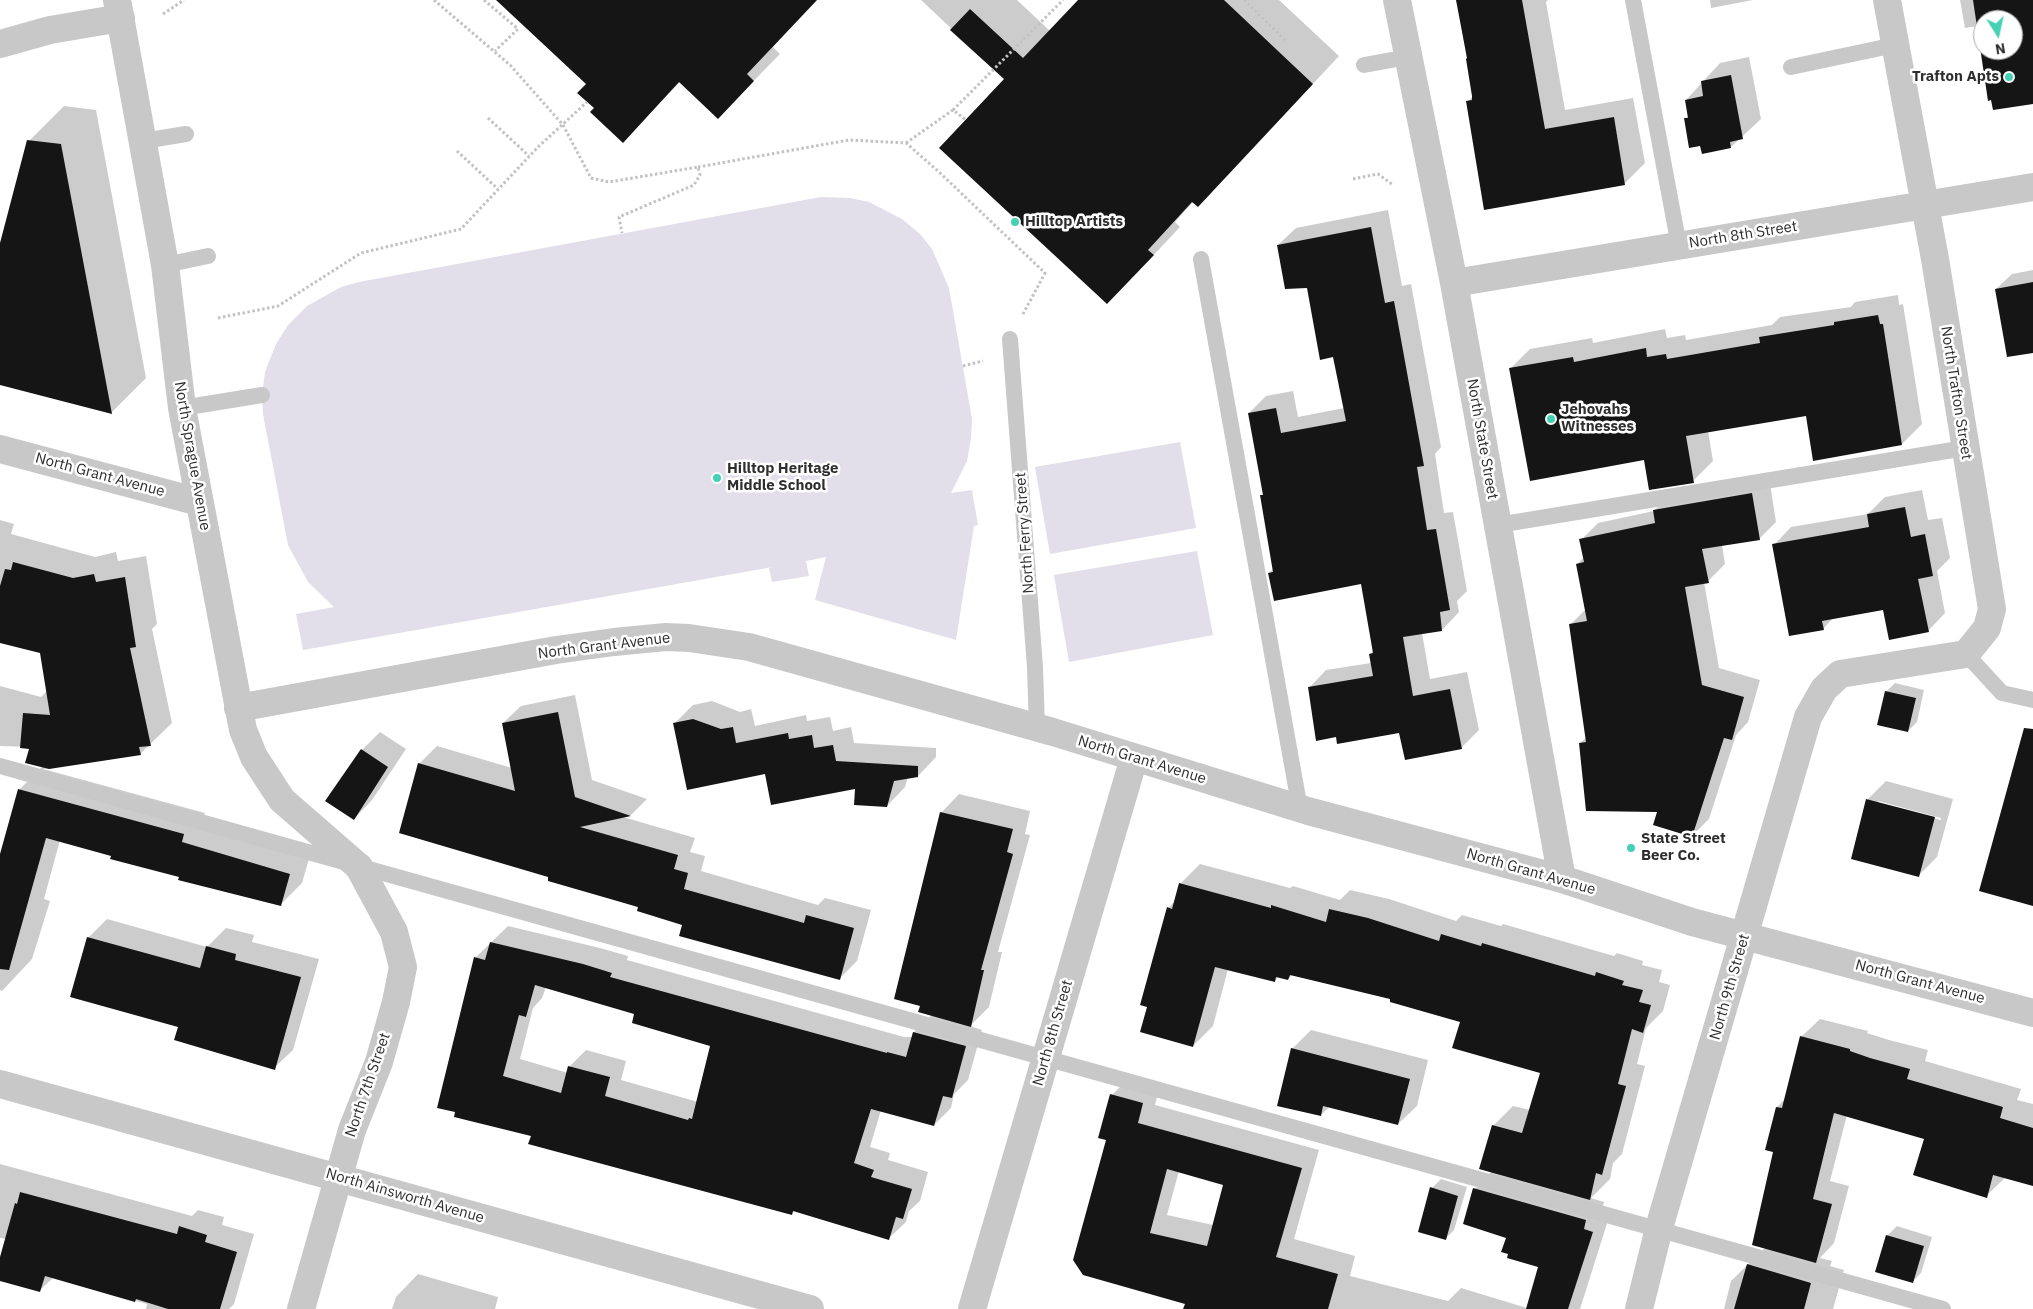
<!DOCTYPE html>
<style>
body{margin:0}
#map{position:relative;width:2033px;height:1309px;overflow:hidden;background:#fff;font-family:"IBM Plex Sans",sans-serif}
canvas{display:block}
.north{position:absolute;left:1973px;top:10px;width:50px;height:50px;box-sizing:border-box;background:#fff;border:1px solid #ababab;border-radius:50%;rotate:170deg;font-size:14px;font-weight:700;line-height:20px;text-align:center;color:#2e2e2e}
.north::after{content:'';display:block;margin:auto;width:18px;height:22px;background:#45d1b3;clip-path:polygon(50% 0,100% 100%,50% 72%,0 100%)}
</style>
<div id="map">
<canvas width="2033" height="1309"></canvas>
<div class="north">N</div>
</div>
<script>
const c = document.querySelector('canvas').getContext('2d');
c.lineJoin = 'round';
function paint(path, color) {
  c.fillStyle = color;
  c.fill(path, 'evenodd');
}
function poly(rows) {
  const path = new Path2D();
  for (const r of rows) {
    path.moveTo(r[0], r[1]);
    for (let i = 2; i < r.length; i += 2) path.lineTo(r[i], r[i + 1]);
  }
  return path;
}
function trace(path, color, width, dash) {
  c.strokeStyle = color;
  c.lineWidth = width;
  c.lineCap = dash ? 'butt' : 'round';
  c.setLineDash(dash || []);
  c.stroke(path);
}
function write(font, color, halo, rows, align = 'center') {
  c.font = font + ' "IBM Plex Sans",sans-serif';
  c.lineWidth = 5;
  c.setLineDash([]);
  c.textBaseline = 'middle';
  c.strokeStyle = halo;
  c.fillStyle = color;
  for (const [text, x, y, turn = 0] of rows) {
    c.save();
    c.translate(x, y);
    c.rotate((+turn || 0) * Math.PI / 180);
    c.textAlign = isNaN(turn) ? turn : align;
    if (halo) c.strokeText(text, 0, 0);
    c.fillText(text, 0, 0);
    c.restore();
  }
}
const green = poly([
 [821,197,850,198,869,202,902,219,920,234,932,249,949,288,972,419,971,438,967,461,951,493,972,490,978,525,974,526,956,640,815,600,826,557,806,561,809,576,772,582,769,568,773,567,303,650,296,614,334,607,308,582,288,545,263,414,262,395,265,372,276,344,288,325,307,306,341,287,359,282],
 [1180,442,1196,528,1050,554,1035,467],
 [1197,551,1213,635,1069,662,1054,575]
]);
const shadow = poly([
 [498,0,817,0,773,47,780,54,718,117,680,82,623,141,595,108,588,84],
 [921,0,1017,0,1050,31,1080,0,1279,0,1339,56,1225,178,1193,202,1175,222,1180,227,1134,276,1005,79],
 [1457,0,1548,0,1546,2,1565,110,1633,98,1645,163,1624,184,1467,102,1473,96],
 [1710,0,1753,0,1711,8],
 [1960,0,2033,0,2033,103,1994,108,1978,26,1965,28],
 [1983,20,2013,20,2013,50,1983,50],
 [1749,57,1761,119,1731,147,1701,145,1685,119,1689,115,1686,100,1720,63],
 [64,106,96,110,146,378,111,413,0,384,0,248,29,141],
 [1388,210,1402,286,1411,284,1441,447,1435,454,1444,513,1453,512,1467,591,1457,601,1459,612,1442,630,1422,633,1430,679,1467,672,1479,730,1461,748,1400,732,1337,736,1309,688,1326,670,1371,663,1370,654,1373,651,1362,583,1269,573,1274,568,1261,496,1264,493,1249,413,1266,396,1293,391,1298,417,1344,408,1334,356,1308,287,1278,245,1296,228],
 [2033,270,2033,352,1996,289,2012,274],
 [1898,295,1899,305,1903,304,1922,424,1902,444,1814,459,1807,415,1708,431,1713,461,1693,481,1645,459,1510,369,1530,349,1592,338,1593,343,1665,329,1667,338,1685,335,1686,340,1772,325,1780,317,1851,307,1855,302],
 [1769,477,1776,522,1759,539,1722,545,1725,564,1708,581,1704,582,1719,668,1760,680,1748,722,1736,735,1709,819,1692,836,1580,743,1587,737,1570,625,1586,609,1577,564,1584,557,1581,540,1598,523,1654,511,1671,493],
 [1922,490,1928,520,1942,518,1950,558,1937,571,1945,613,1928,631,1884,608,1834,617,1823,629,1774,545,1791,527,1868,514,1885,497],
 [0,520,14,524,11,534,95,557,116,552,118,561,146,556,157,624,152,629,172,723,140,754,43,769,205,813,203,820,311,852,302,883,280,905,60,840,44,899,50,901,32,959,2,991,0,990,0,862,19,790,43,766,31,747,0,746,0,686,41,697,47,691,41,652,0,641],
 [1895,683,1924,690,1917,722,1908,731,1886,692],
 [575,695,592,780,647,799,631,815,623,817,695,838,690,852,705,856,701,871,818,905,825,898,871,910,857,961,840,978,550,877,419,764,437,746,512,768,503,723,521,706],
 [712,701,740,712,751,709,755,726,806,715,807,721,830,717,833,731,851,727,854,743,936,748,936,757,918,776,908,777,905,787,887,806,856,787,766,773,674,724,693,705],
 [380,732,406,749,372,800,354,819,362,750],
 [1886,781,1953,799,1937,857,1919,875,1867,800],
 [1878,801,1941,818,1941,820,1878,804],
 [959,794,1030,811,1025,834,1030,835,998,952,1002,952,989,1007,970,1026,982,1030,968,1080,954,1094,951,1108,934,1125,881,1110,870,1147,890,1153,888,1160,928,1172,920,1201,909,1211,906,1222,889,1238,795,1210,792,1214,532,1135,455,1116,475,958,508,926,600,948,628,956,627,960,904,1037,913,1037,914,1032,932,1015,941,813],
 [546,987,636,1013,712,1045,698,1102,621,1080,626,1061,586,1050,570,1066,568,1073,520,1059,533,1008,542,998],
 [1200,864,1290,888,1293,886,1340,900,1350,890,1389,899,1456,921,1462,915,1501,926,1503,924,1614,956,1617,953,1643,961,1642,965,1662,970,1659,982,1670,985,1663,1011,1646,1028,1637,1064,1645,1066,1622,1154,1613,1163,1610,1179,1591,1198,1604,1202,1602,1211,1610,1214,1580,1309,1185,1309,1186,1303,1083,1274,1108,1139,1112,1095,1130,1077,1160,1085,1155,1105,1319,1150,1294,1239,1355,1256,1350,1276,1448,1301,1461,1288,1527,1308,1540,1266,1507,1237,1475,1189,1492,1171,1493,1126,1513,1106,1530,1110,1541,1072,1461,1021,1392,999,1292,975,1288,979,1279,976,1274,981,1228,969,1213,1026,1193,1046,1149,1006,1168,908,1175,901,1180,884],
 [1179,1171,1225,1184,1213,1225,1167,1215],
 [107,919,207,947,226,928,254,935,252,942,319,959,293,1050,274,1068,179,1026,88,938],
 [1820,1019,1868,1031,1867,1033,1889,1040,1928,1050,1925,1061,2021,1089,2017,1100,2033,1104,2033,1185,2005,1178,1986,1196,1926,1138,1847,1115,1830,1181,1849,1186,1834,1243,1820,1258,1832,1261,1830,1266,1844,1270,1833,1309,1724,1309,1731,1281,1765,1248,1777,1107,1785,1099,1801,1037],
 [1311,1030,1428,1060,1417,1106,1398,1124,1329,1107,1321,1115,1292,1049],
 [0,1164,192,1216,198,1210,224,1217,222,1225,254,1234,234,1304,229,1309,146,1309,147,1304,53,1278,40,1290,0,1280,0,1262,6,1239,0,1238],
 [1441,1179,1467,1187,1454,1230,1445,1239,1432,1188],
 [1897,1226,1932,1237,1921,1273,1912,1282,1877,1271,1888,1235],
 [418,1274,498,1297,495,1309,392,1309,396,1297]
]);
const building = poly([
 [496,0,817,0,747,74,754,81,718,119,679,82,623,143,590,112,594,108,577,93,586,84],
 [1078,0,1224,0,1313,84,1198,207,1192,202,1148,250,1154,255,1107,304,939,148,1004,79,950,30,970,9,1023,58],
 [1456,0,1522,0,1545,129,1614,117,1625,185,1484,210,1466,101,1472,100,1472,96,1466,59,1467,58],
 [1973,0,2033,0,2033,104,1993,110,1991,100,1988,101],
 [1983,20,2013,20,2013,50,1983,50],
 [1731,75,1743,139,1730,142,1731,148,1702,154,1700,146,1689,148,1684,118,1688,118,1685,100,1703,96,1701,81],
 [27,140,61,144,112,414,0,385,0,243],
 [1371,227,1385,303,1394,301,1424,466,1417,467,1427,530,1436,529,1450,610,1440,612,1442,631,1403,637,1413,696,1450,689,1462,749,1405,760,1399,733,1337,744,1336,737,1316,741,1308,687,1373,676,1369,654,1373,653,1361,584,1274,601,1268,573,1273,572,1260,495,1263,495,1248,413,1276,408,1281,433,1346,421,1333,357,1320,360,1307,288,1285,289,1277,245],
 [2033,282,2033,353,2007,357,1995,289],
 [1878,315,1880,324,1883,324,1902,445,1813,461,1806,416,1686,436,1694,483,1649,490,1644,460,1530,481,1509,368,1573,357,1574,362,1646,348,1647,357,1666,354,1667,359,1760,343,1759,337,1834,325,1834,322],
 [1752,493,1760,540,1702,549,1709,583,1685,587,1702,685,1744,697,1732,740,1724,738,1692,837,1653,825,1657,812,1586,811,1579,743,1586,742,1569,624,1587,621,1576,564,1584,562,1579,539,1655,523,1653,510],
 [1905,507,1911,537,1925,534,1933,576,1918,579,1929,632,1889,640,1883,610,1822,621,1824,630,1789,636,1772,544,1869,527,1867,514],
 [13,562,73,578,94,574,96,582,125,577,136,647,130,648,151,746,139,747,141,755,49,769,25,763,29,749,20,748,23,713,50,715,40,653,0,643,0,586,5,569,11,570],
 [1885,691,1916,698,1908,732,1877,725],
 [558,712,575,797,631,816,580,827,678,855,674,869,688,873,684,889,804,923,806,915,854,928,840,980,679,936,682,925,637,911,638,907,548,881,548,877,399,833,418,763,515,791,502,723],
 [693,719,721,729,733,727,736,743,788,733,789,739,812,735,814,748,833,745,836,761,918,766,918,777,894,781,887,807,854,805,855,789,771,805,765,774,687,790,673,723],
 [2024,728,2033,729,2033,906,1979,891],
 [361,749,388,767,354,820,325,801],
 [18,789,184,834,182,842,290,874,281,906,178,880,179,877,110,859,111,856,46,838,9,970,0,969,0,854],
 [1866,799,1935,817,1919,877,1851,859],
 [940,812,1013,829,1007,852,1013,854,981,970,984,970,971,1027,918,1012,920,1006,894,999],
 [1179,883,1271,908,1271,905,1326,922,1329,909,1368,918,1439,941,1441,934,1481,946,1482,943,1595,976,1596,972,1624,981,1622,985,1643,990,1639,1002,1651,1005,1643,1033,1632,1029,1618,1084,1626,1086,1602,1175,1596,1173,1590,1200,1479,1169,1492,1125,1522,1133,1540,1073,1452,1048,1460,1022,1390,1002,1390,999,1290,975,1288,980,1276,977,1275,982,1215,967,1193,1047,1140,1032,1147,1007,1140,1005,1167,907,1172,909],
 [87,937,200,968,206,946,236,954,235,960,301,977,275,1070,174,1040,178,1027,70,997],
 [490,942,583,964,612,973,610,977,887,1053,887,1052,906,1057,913,1032,966,1046,952,1098,943,1096,934,1126,871,1109,854,1163,874,1170,871,1177,912,1189,903,1219,896,1217,889,1240,793,1211,792,1215,528,1144,531,1136,454,1117,455,1112,437,1108,474,957,485,960],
 [535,985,634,1014,632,1023,710,1046,692,1119,689,1118,688,1120,605,1096,610,1077,568,1066,561,1093,503,1076,519,1015,526,1017],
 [1800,1036,1850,1049,1850,1051,1870,1058,1910,1069,1907,1079,2003,1107,2000,1118,2033,1128,2033,1186,1993,1175,1987,1198,1913,1175,1924,1139,1834,1113,1813,1199,1832,1204,1816,1263,1752,1245,1773,1152,1765,1150,1776,1107,1782,1108],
 [1291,1048,1410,1079,1398,1125,1323,1106,1321,1116,1277,1106],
 [1110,1094,1143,1103,1138,1123,1302,1168,1276,1257,1338,1274,1328,1309,1183,1309,1185,1304,1083,1275,1073,1260,1106,1140,1098,1138],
 [1167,1169,1223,1185,1207,1246,1150,1233],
 [1430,1187,1458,1196,1446,1240,1418,1232],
 [1473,1188,1586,1220,1584,1229,1593,1232,1568,1309,1526,1309,1538,1267,1507,1258,1508,1254,1501,1252,1506,1238,1463,1224],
 [20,1192,177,1234,179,1226,207,1235,205,1242,237,1252,220,1309,168,1309,136,1299,135,1302,45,1276,40,1292,0,1281,0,1257,15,1203,17,1204],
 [1886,1235,1924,1246,1913,1283,1875,1272],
 [1747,1264,1811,1283,1804,1309,1734,1309]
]);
const path = poly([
 [434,0,510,65,563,125,591,178,609,182,698,167,700,175,694,185,619,217,622,233],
 [484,0,518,29,495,51],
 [1244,0,1287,42],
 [163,14,184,0],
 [953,110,1063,0],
 [488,118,529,156],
 [906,143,953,110,966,120],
 [457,151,498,189],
 [698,167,849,140,906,143,939,172,1045,273,1022,316],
 [1353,179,1378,174,1393,185],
 [218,318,278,306,361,253,461,229,538,147,587,102],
 [963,366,983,361]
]);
const service = poly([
 [1633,0,1679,246],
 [1364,65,1408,57],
 [1791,67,1895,45],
 [143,141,186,134],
 [1201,259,1300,809],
 [165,265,208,256],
 [1010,339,1035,667,1037,727],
 [182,408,262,395],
 [1498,525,1965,448],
 [1966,654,2002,693,2033,700],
 [0,766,1943,1309]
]);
const minor = poly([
 [1397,0,1454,283,1562,879],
 [0,44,50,30,121,18],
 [1454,283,2033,187],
 [0,449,199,502],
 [238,708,556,650,614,642,666,637,689,638,749,647,1053,732,1308,811,1562,879,1692,922,2033,1013],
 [0,1084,810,1309],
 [301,1309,352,1130,379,1062,396,1002,403,967,394,932,359,867],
 [972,1309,1134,758],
 [1639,1309,1659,1228,1808,717,1824,689,1840,674,1966,654,1987,628,1992,609,1935,259,1887,0]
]);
const tertiary = poly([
 [117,0,165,265,182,408,243,730,254,757,282,800,359,867]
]);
const markers = [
 [2009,77,5,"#45d1b3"],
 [1015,222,5,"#45d1b3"],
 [1551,419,5,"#45d1b3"],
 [717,478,5,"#45d1b3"],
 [1631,848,5,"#45d1b3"]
];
const poiNames = [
 ["Trafton Apts",1999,77,"right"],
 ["Hilltop Artists",1025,222],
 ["Jehovahs",1561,410],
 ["Witnesses",1561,427],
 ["Hilltop Heritage",727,469],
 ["Middle School",727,486],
 ["State Street",1641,839],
 ["Beer Co.",1641,856]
];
const streetNames = [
 ["North 8th Street",1743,235,-9],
 ["North Trafton Street",1956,393,81],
 ["North State Street",1482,439,80],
 ["North Sprague Avenue",192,456,80],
 ["North Grant Avenue",100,475,15],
 ["North Ferry Street",1025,533,-94],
 ["North Grant Avenue",604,646,-7],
 ["North Grant Avenue",1142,760,17],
 ["North Grant Avenue",1531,872,16],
 ["North Grant Avenue",1920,982,15],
 ["North 9th Street",1730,987,-74],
 ["North 8th Street",1053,1033,-74],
 ["North 7th Street",368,1085,-71],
 ["North Ainsworth Avenue",405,1196,16]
];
paint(green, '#e2deea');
paint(shadow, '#0003');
paint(building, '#151515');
trace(path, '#c2c2c2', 3, [2.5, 2.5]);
trace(service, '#c8c8c8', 16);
trace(minor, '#c8c8c8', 28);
trace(tertiary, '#c8c8c8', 28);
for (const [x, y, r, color] of markers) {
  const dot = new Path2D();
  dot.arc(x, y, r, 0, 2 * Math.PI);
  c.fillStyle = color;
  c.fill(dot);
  trace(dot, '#fff', 2);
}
write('bold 15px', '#2e2e2e', '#fff', poiNames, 'left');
write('15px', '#2e2e2e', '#fff', streetNames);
</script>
